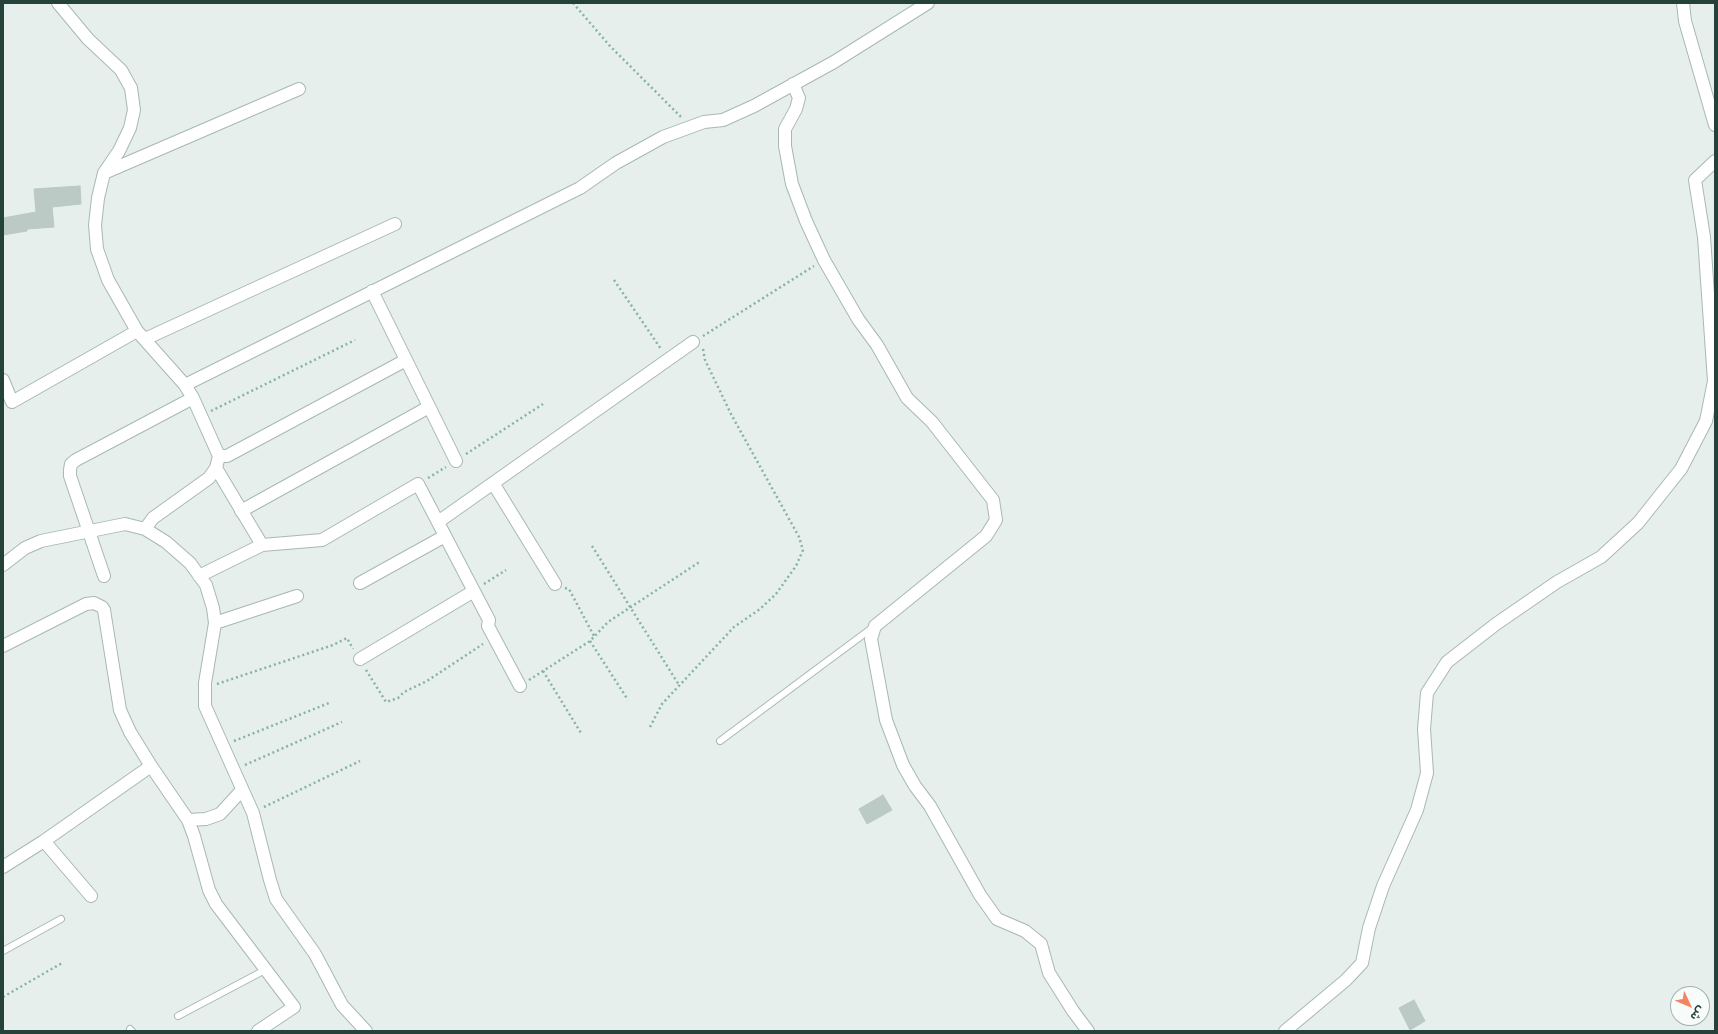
<!DOCTYPE html>
<meta charset="utf-8">
<style>
body{margin:0}
#map{position:relative;width:1718px;height:1034px;overflow:hidden;background:#e6efeb;font-family:"Noto Sans","Noto Sans Arabic",sans-serif}
canvas{display:block}
.frame{position:absolute;inset:0;border:4px solid #24423a;pointer-events:none}
.north{position:absolute;left:1670px;top:986px;width:40px;height:40px;box-sizing:border-box;background:#f7fbf9;border:1px solid #a3b1ad;border-radius:50%;rotate:134deg;font-size:11px;font-weight:700;line-height:16px;text-align:center;color:#24423a}
.north::after{content:'';display:block;margin:auto;width:14px;height:18px;background:#f4845f;clip-path:polygon(50% 0,100% 100%,50% 72%,0 100%)}
</style>
<div id="map">
<canvas width="1718" height="1034"></canvas>
<div class="frame"></div>
<div class="north">ش</div>
</div>
<script>
const c = document.querySelector('canvas').getContext('2d');
c.lineJoin = 'round';
function paint(path, color) {
  c.fillStyle = color;
  c.fill(path, 'evenodd');
}
function poly(rows) {
  const path = new Path2D();
  for (const r of rows) {
    path.moveTo(r[0], r[1]);
    for (let i = 2; i < r.length; i += 2) path.lineTo(r[i], r[i + 1]);
  }
  return path;
}
function trace(path, color, width, dash) {
  c.strokeStyle = color;
  c.lineWidth = width;
  c.lineCap = dash ? 'butt' : 'round';
  c.setLineDash(dash || []);
  c.stroke(path);
}
const building = poly([
 [80,186,81,204,52,207,54,227,27,229,27,231,3,235,3,218,36,212,34,189,80,186],
 [883,795,892,810,867,824,859,809,883,795],
 [1414,1000,1425,1021,1410,1030,1399,1008,1414,1000]
]);
const path = poly([
 [573,3,609,45,681,117],
 [614,280,661,349],
 [703,336,814,266],
 [211,411,355,340],
 [466,454,543,404],
 [428,478,446,467],
 [592,546,679,685],
 [484,584,506,570],
 [565,588,569,589,594,636],
 [590,641,628,700],
 [366,670,386,702,398,698,404,692,427,681,483,644],
 [543,671,581,733],
 [529,680,590,641,608,622,701,561],
 [217,684,333,645,347,638,353,649],
 [650,727,662,704,734,627,760,609,776,594,796,566,803,550,799,537,731,414,705,360,703,349],
 [234,741,329,703],
 [245,765,342,722],
 [264,807,360,761],
 [3,997,62,963]
]);
const lane = poly([
 [720,741,872,628],
 [3,951,61,919],
 [178,1016,265,970],
 [130,1029,132,1031]
]);
const street = poly([
 [58,3,88,39,121,70,131,88,134,110,130,128,119,151,104,173,98,198,95,225,97,249,108,280,137,331,185,385,193,398,219,456,216,468,209,478,153,518,145,529],
 [1683,3,1685,21,1715,125],
 [793,84,799,98,796,109,785,129,785,146,792,184,806,221,824,260,858,319,877,345,907,398,932,422,993,500,996,520,986,536,875,626,871,639,886,720,903,765,915,786,930,806,980,895,997,919,1025,931,1041,944,1049,973,1073,1011,1088,1031],
 [104,173,299,89],
 [372,291,456,461],
 [145,339,395,224],
 [3,380,12,402,137,331],
 [185,385,580,188,616,163,663,137,704,122,723,120,754,106,834,62,928,3],
 [219,456,227,456,406,360],
 [216,468,262,545],
 [493,483,555,584],
 [241,511,429,407],
 [438,522,693,342],
 [3,565,25,548,41,541,125,524,145,529,166,542,190,563,206,585,213,608,215,623,205,683,205,706,253,813,270,880,276,899,315,954,342,1005,366,1031],
 [104,576,70,476,70,470,71,464,76,460,193,398],
 [199,576,262,545,322,540,418,484,489,620,488,626,520,686],
 [360,583,445,536],
 [215,623,297,596],
 [3,646,86,604,94,603,102,607,104,610,120,710,130,732,151,766,188,820,194,836,209,890,216,904,294,1007,258,1031],
 [360,659,474,591],
 [188,820,206,819,220,814,242,790],
 [44,841,91,896],
 [3,867,44,841,151,766],
 [1285,1031,1346,980,1362,963,1369,928,1383,886,1417,810,1427,773,1424,729,1427,693,1447,662,1496,624,1557,582,1601,557,1638,523,1681,469,1706,421,1714,381,1704,237,1695,180,1715,161]
]);
paint(building, '#bbcac4');
trace(building, '#b8c9c2', 1);
trace(lane, '#a8b8b2', 8);
trace(street, '#a8b8b2', 14);
trace(path, '#86b3a5', 2.5, [2, 3]);
trace(lane, '#fff', 6);
trace(street, '#fff', 12);
</script>
